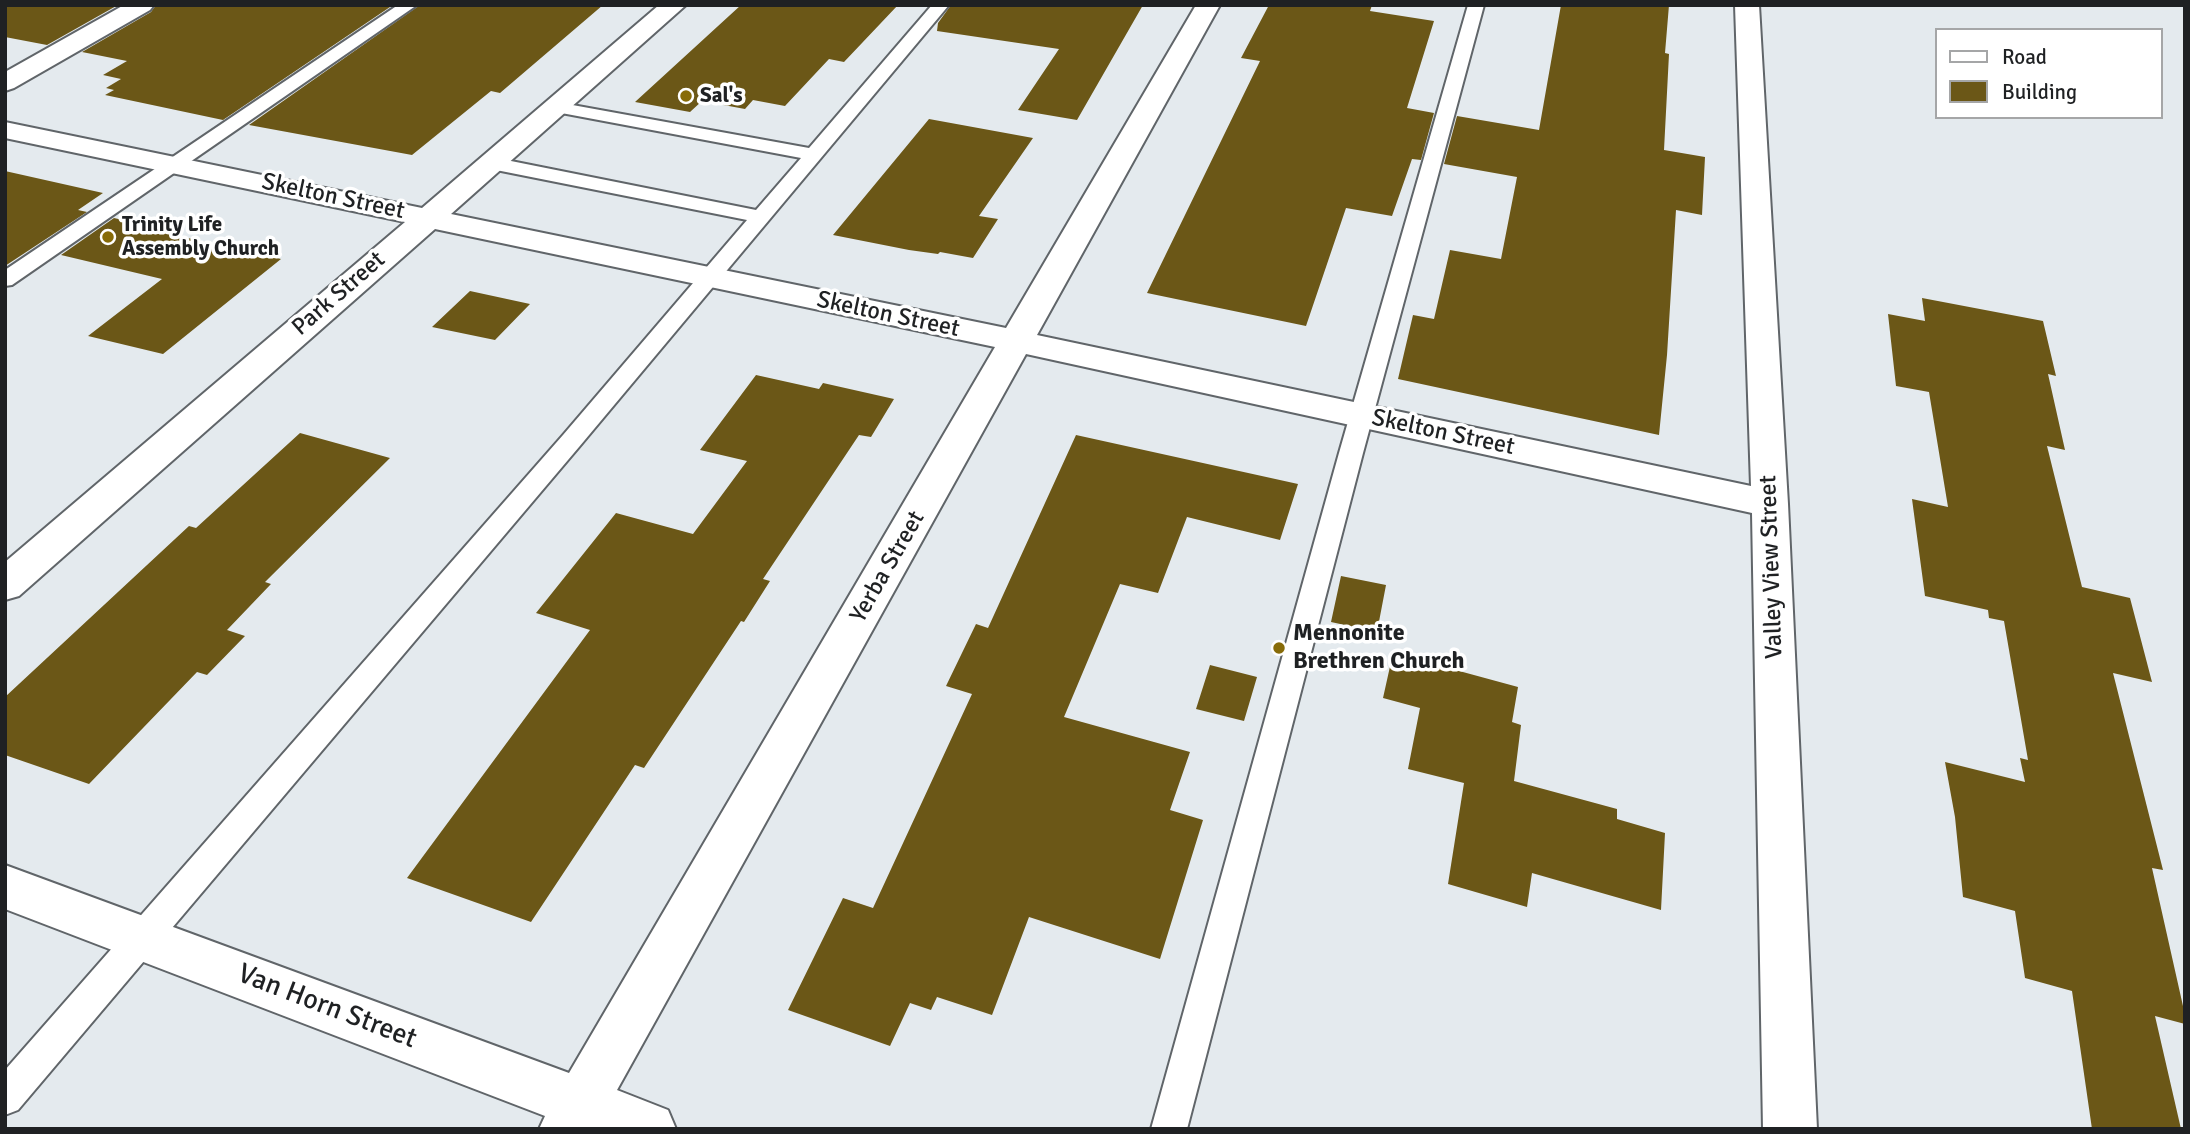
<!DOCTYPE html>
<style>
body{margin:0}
#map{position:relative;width:2190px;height:1134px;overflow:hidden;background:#e4eaee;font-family:Signika,sans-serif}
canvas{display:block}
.frame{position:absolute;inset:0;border:7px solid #1f2123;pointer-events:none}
.legend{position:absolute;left:1935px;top:28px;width:228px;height:91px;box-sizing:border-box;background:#fff;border:2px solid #a5a6a7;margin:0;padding:9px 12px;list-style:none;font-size:21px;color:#1f2123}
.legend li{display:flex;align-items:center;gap:14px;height:35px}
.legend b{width:35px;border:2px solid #a5a6a7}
</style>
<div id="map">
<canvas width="2190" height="1134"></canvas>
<div class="frame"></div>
<ul class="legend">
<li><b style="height:9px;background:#fff"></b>Road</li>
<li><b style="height:19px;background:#6b5717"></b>Building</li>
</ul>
</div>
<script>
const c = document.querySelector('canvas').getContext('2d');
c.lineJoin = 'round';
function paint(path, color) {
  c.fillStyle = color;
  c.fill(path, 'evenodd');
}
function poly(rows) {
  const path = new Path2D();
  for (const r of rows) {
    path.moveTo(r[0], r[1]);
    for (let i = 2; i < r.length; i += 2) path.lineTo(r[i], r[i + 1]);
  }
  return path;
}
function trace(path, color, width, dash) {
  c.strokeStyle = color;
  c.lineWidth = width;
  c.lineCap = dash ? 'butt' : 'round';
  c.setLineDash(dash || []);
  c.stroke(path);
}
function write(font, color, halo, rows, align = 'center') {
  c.font = font + ' Signika,sans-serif';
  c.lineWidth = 7;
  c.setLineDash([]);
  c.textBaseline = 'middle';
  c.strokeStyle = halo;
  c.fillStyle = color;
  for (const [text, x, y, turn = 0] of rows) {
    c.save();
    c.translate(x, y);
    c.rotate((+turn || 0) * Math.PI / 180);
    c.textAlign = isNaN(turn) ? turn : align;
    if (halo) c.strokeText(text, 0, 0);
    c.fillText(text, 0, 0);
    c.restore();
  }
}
const building = poly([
 [5,5,118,5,47,45,5,37],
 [156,5,393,5,223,120,105,95,114,90,106,88,121,79,103,75,127,61,82,52,151,12],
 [420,5,603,5,500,93,491,91,412,155,249,125],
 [741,5,898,5,844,62,829,59,785,106,753,100,745,109,702,101,690,112,635,102],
 [951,5,1143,5,1077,120,1018,110,1059,49,937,31,938,23],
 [1269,5,1372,5,1370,11,1434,21,1407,108,1434,113,1421,160,1412,159,1392,216,1346,208,1306,326,1147,293,1260,61,1241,58],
 [1561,5,1669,5,1665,53,1669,54,1664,150,1705,157,1702,215,1676,210,1667,355,1659,435,1398,379,1413,315,1434,319,1450,250,1501,259,1517,177,1444,164,1457,116,1539,130],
 [929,119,1033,138,979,216,998,219,973,258,940,252,938,254,909,250,833,235],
 [5,171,103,193,78,210,87,212,5,266],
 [114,218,161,229,157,231,281,259,163,354,88,336,162,279,61,255],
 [470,291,530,304,495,340,432,327],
 [1922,298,2043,321,2056,376,2048,374,2065,450,2047,446,2082,587,2130,598,2152,682,2113,673,2163,870,2152,868,2185,1015,2185,1024,2155,1016,2181,1129,2092,1129,2072,991,2025,978,2015,911,1963,897,1955,817,1945,762,2025,782,2020,758,2028,760,2004,621,1989,618,1988,610,1925,596,1912,499,1948,507,1929,392,1896,386,1888,314,1925,321],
 [756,375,819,389,823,383,894,399,871,437,859,435,763,579,770,581,744,622,741,621,644,768,635,765,531,922,407,878,590,630,536,613,616,513,693,534,747,461,700,450],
 [300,433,390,458,265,582,271,584,227,630,245,636,207,675,197,672,89,784,5,755,5,697,189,526,196,528],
 [1076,435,1298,484,1280,540,1187,517,1158,593,1120,584,1064,717,1190,752,1170,810,1203,820,1160,959,1029,917,992,1015,937,997,931,1010,910,1003,890,1046,788,1010,843,898,873,908,972,694,946,686,976,624,988,628],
 [1341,576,1386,585,1377,632,1331,622],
 [1393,653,1518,687,1512,722,1521,725,1514,781,1617,809,1617,819,1665,833,1661,910,1532,873,1527,907,1448,884,1464,783,1408,769,1420,708,1383,698],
 [1210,665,1257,677,1244,721,1196,709]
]);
const service = poly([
 [398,5,417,5,12,285,5,286,5,270,398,5],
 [932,5,949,5,579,447,18,1110,5,1115,5,1070,563,435,747,220,491,169,484,167,482,163,484,159,491,157,756,210,801,158,556,112,547,107,556,102,809,148,932,5],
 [1468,5,1484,5,1363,453,1187,1129,1151,1129,1339,453,1468,5]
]);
const minor = poly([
 [124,5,154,5,150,10,14,88,5,91,5,72,124,5],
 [659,5,686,5,451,214,1006,328,1196,5,1220,5,1037,335,1751,486,1735,5,1759,5,1788,504,1817,1129,1763,1129,1752,513,1026,354,617,1090,668,1110,676,1129,539,1129,545,1116,5,909,5,865,569,1073,995,347,435,229,19,596,5,600,5,562,405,222,5,138,5,122,422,208,659,5]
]);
const markers = [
 [686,96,7,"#876b08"],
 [108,237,7,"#876b08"],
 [1279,648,7,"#876b08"]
];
const farPoinames = [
 ["Sal's",700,96],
 ["Trinity Life",122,225],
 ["Assembly Church",122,249]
];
const streetNames = [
 ["Skelton Street",333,197,12],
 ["Park Street",339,294,-41],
 ["Skelton Street",888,315,12],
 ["Skelton Street",1443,433,12],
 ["Yerba Street",888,567,-60],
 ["Valley View Street",1772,567,-92]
];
const poiNames = [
 ["Mennonite",1293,634],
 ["Brethren Church",1293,662]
];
const nearStreetnames = [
 ["Van Horn Street",327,1007,21]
];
paint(building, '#6b5717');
trace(service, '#606569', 4);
trace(minor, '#606569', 4);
paint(service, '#fff');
paint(minor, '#fff');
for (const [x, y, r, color] of markers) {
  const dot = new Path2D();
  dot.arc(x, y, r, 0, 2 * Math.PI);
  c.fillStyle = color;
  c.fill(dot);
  trace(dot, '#fff', 2.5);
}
write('bold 21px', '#1f2123', '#fff', farPoinames, 'left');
write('24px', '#1f2123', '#fff', streetNames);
write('bold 24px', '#1f2123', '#fff', poiNames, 'left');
write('28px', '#1f2123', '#fff', nearStreetnames);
</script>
